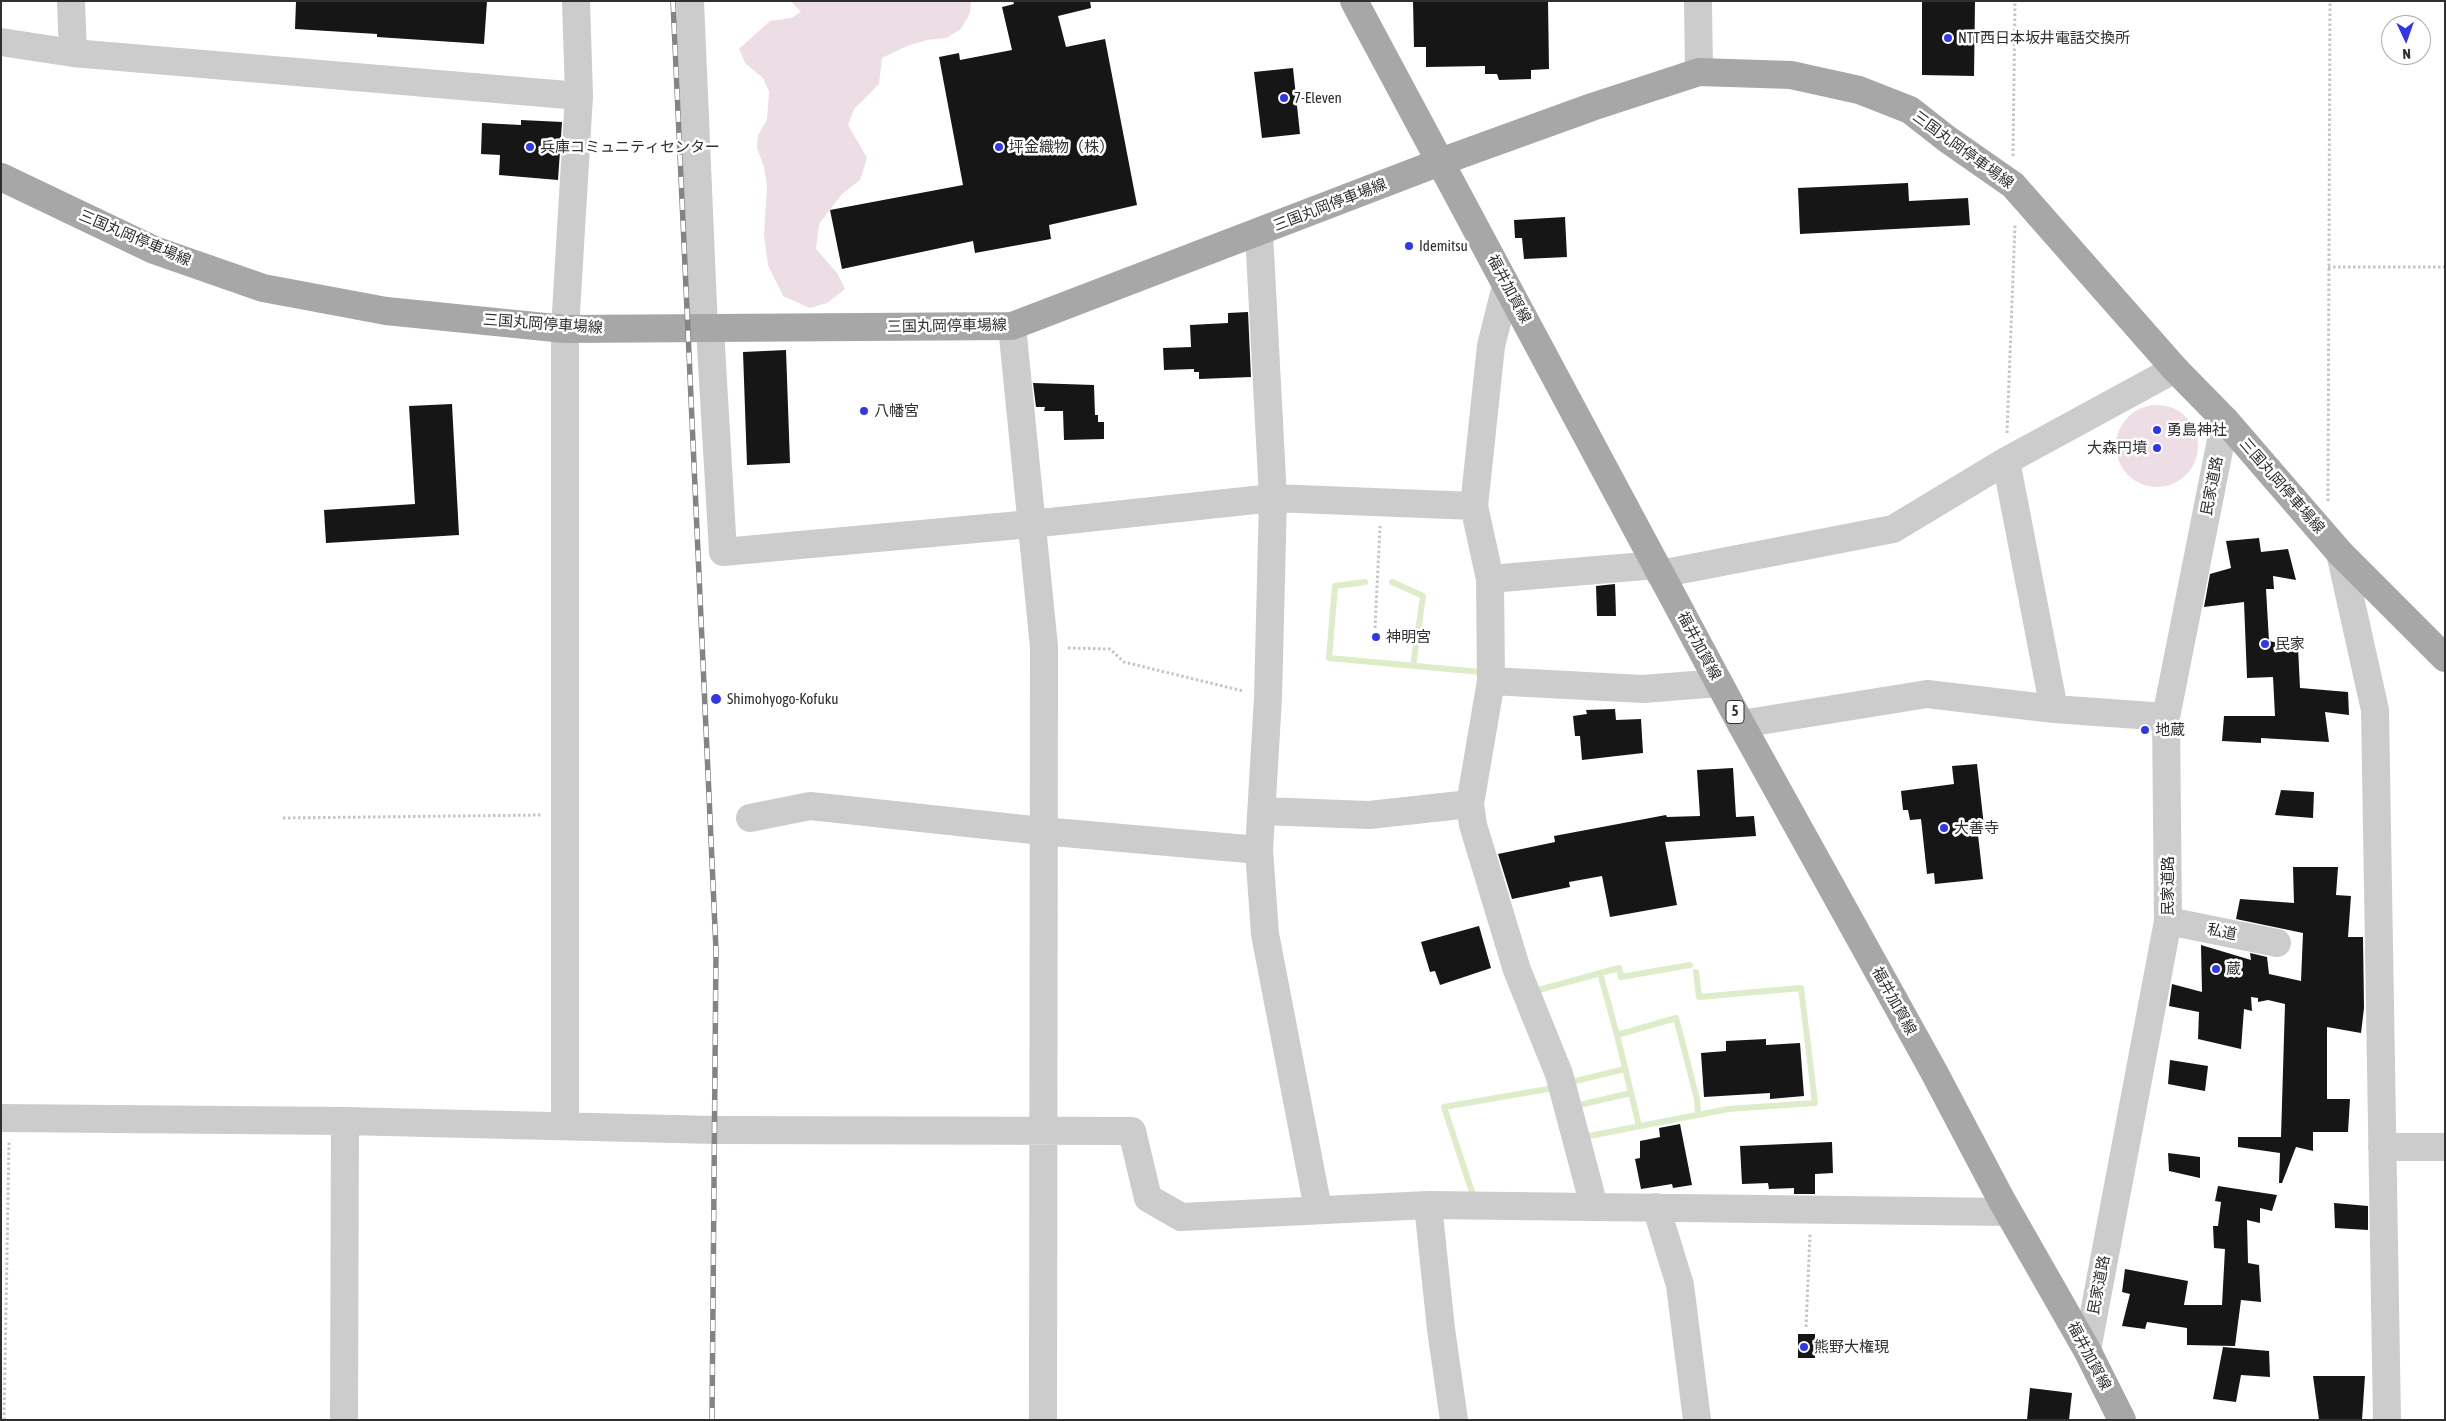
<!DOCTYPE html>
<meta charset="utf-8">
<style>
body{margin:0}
#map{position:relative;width:2446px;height:1421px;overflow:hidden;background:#fff;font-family:"Asap Condensed",sans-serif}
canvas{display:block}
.frame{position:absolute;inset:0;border:2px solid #2f2f2f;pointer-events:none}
.north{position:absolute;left:2381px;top:15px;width:50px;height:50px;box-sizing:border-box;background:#fff;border:1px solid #acacac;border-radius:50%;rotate:177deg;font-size:14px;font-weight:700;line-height:20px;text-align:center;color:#2f2f2f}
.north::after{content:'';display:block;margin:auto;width:18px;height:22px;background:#3136e7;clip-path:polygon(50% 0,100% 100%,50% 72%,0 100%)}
</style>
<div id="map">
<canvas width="2446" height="1421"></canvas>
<div class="frame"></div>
<div class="north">N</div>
</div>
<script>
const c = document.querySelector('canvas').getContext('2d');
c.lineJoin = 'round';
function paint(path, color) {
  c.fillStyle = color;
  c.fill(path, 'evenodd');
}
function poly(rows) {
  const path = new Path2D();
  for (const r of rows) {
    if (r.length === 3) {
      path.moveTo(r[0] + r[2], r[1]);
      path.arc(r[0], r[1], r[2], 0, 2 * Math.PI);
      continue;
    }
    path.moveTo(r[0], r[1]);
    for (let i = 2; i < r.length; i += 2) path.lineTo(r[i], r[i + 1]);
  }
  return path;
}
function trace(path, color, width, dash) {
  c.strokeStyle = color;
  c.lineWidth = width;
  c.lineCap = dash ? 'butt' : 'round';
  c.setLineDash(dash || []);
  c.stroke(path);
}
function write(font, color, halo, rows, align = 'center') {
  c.font = font + ' "Asap Condensed","Noto Sans JP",sans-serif';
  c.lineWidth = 5;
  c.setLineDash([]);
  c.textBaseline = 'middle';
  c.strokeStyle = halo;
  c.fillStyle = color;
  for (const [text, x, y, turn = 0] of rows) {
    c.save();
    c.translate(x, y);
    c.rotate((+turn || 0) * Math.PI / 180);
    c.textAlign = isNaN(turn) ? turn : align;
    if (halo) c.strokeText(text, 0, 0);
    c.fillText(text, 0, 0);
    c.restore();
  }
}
const green = poly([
 [791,1,971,1,970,13,961,29,946,38,927,40,907,46,882,58,879,84,854,109,848,125,867,158,860,180,842,194,819,224,816,249,837,273,845,289,827,303,810,308,783,296,768,265,764,235,767,186,764,167,757,148,758,135,767,120,769,91,763,78,745,63,739,49,770,21,791,18,801,12],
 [2157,446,41]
]);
const stream = poly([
 [1365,582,1335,586,1329,658,1481,672,1482,676],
 [1392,582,1423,596,1413,666],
 [1600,973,1617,1035],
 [1535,991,1619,968,1621,977,1690,965],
 [1571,1082,1625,1069],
 [1579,1105,1631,1093],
 [1639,1126,1617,1035,1676,1018,1697,1099,1698,1115],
 [1589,1136,1728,1109,1815,1103,1801,988,1699,997,1696,972],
 [1473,1195,1444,1107,1548,1089]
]);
const building = poly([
 [296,1,487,1,484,44,377,37,377,34,295,29],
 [1013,1,1090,1,1091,8,1058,16,1066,47,1105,39,1137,205,1049,225,1051,239,975,253,973,241,842,269,830,210,963,185,939,57,959,53,960,60,1012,50,1002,7,1014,4],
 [1413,1,1548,1,1549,69,1531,70,1531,79,1499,80,1497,74,1485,74,1485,66,1426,67,1426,47,1414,47],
 [1922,1,1975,2,1974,76,1922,75],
 [1293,68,1300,134,1262,138,1254,72],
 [521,120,562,122,558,180,499,175,500,155,481,154,482,123,521,125],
 [1908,183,1909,201,1968,198,1970,225,1800,234,1798,188],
 [1565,217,1567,257,1524,259,1522,238,1515,238,1514,220],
 [1248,312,1251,377,1199,379,1199,372,1194,372,1194,369,1164,370,1163,348,1191,347,1190,325,1228,323,1228,313],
 [786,350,790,463,747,465,743,352],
 [1033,383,1094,385,1095,415,1098,415,1098,422,1104,422,1104,439,1064,440,1063,411,1044,411,1045,407,1036,407],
 [452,404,459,535,326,543,324,510,415,504,409,406],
 [2259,538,2261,552,2288,549,2296,580,2273,576,2274,589,2266,589,2269,641,2298,647,2300,688,2348,692,2349,715,2325,712,2329,742,2261,738,2261,743,2222,741,2224,716,2275,716,2273,677,2247,678,2244,602,2204,607,2210,574,2231,568,2226,541],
 [1615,584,1616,616,1597,616,1596,586],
 [1615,709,1616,720,1641,719,1643,753,1582,760,1580,736,1575,736,1573,716,1587,714,1586,710],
 [1977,764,1984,826,1977,826,1983,879,1935,884,1934,873,1927,874,1921,819,1910,820,1908,810,1903,810,1901,791,1954,784,1952,766],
 [1733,768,1736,817,1754,816,1756,836,1665,842,1677,905,1610,917,1602,876,1569,882,1570,887,1512,899,1498,854,1555,842,1554,836,1666,815,1667,817,1700,816,1697,770],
 [2281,790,2314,792,2313,818,2275,815],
 [2293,867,2338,867,2336,895,2351,896,2348,937,2363,937,2364,1008,2361,1033,2327,1027,2327,1099,2350,1099,2348,1132,2313,1132,2313,1151,2296,1147,2282,1183,2279,1183,2280,1153,2238,1147,2238,1137,2281,1137,2285,1004,2268,1000,2258,1002,2258,998,2251,997,2252,1011,2244,1009,2241,1049,2198,1039,2199,1012,2169,1006,2172,984,2202,992,2201,945,2251,960,2250,953,2267,957,2269,974,2301,981,2303,933,2236,919,2240,899,2294,903],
 [1479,926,1491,968,1440,985,1435,971,1430,972,1421,942],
 [1766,1039,1766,1045,1800,1043,1804,1096,1770,1099,1770,1093,1704,1097,1701,1053,1726,1051,1726,1041],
 [2170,1060,2208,1066,2205,1091,2168,1084],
 [1680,1124,1692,1185,1673,1188,1672,1184,1641,1189,1635,1159,1640,1158,1640,1141,1660,1137,1659,1128],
 [1832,1142,1833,1173,1815,1174,1815,1194,1794,1194,1794,1188,1769,1189,1768,1183,1742,1184,1740,1146],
 [2168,1153,2200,1157,2200,1178,2169,1171],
 [2218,1186,2277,1195,2272,1211,2260,1208,2260,1223,2247,1220,2248,1263,2259,1265,2261,1302,2241,1300,2235,1346,2187,1345,2187,1328,2147,1322,2145,1329,2122,1326,2130,1294,2122,1292,2125,1269,2188,1281,2184,1305,2222,1305,2225,1249,2214,1248,2213,1226,2218,1226,2221,1202,2215,1201],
 [2334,1203,2368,1206,2368,1230,2335,1228],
 [1798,1334,1815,1334,1815,1358,1798,1358],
 [2223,1347,2269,1351,2270,1377,2241,1375,2236,1402,2213,1399],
 [2313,1376,2365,1376,2362,1420,2319,1420],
 [2030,1388,2072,1393,2069,1420,2027,1420]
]);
const path = poly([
 [2013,156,2015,1],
 [2328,267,2445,267],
 [2007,433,2015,225],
 [2328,501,2330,1],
 [1375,628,1380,526],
 [1068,648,1110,649,1124,662,1243,691],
 [283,818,542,815],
 [1806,1327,1810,1234],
 [4,1420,9,1141]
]);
const minor = poly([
 [71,1,73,53],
 [690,1,704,329],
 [1698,1,1699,72],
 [1,42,73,53,579,96],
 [1259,233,1273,498,1268,698,1259,850,1265,934,1318,1209],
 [1012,326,1044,647,1043,1420],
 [710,329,723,552,1031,524,1273,498,1474,506,1491,346,1506,286],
 [2006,461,2054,709],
 [1474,506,1490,579,1491,681,1470,804,1473,825,1517,970,1559,1074,1594,1206],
 [2340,553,2375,710,2387,1420],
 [1660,574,1893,529,2006,461,2175,369],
 [1490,579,1656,565],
 [1491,681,1643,689,1719,683],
 [1741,724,1927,694,2054,709,2166,717],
 [1262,811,1369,815,1470,804],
 [750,818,810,806,1042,831,1259,850],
 [2168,921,2277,943],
 [1,1118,345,1121,715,1130,1132,1131,1148,1198,1181,1217,1428,1205,2008,1212],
 [565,1125,565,329,579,96,576,1],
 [2382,1147,2445,1147],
 [1428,1205,1441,1329,1454,1420],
 [1656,1207,1680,1285,1697,1420],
 [2087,1350,2168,921,2166,717,2225,420],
 [344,1420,345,1121]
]);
const major = poly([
 [1354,1,1741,724,1934,1072,2002,1201,2087,1350,2122,1420],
 [1,177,154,250,263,288,386,311,565,329,1012,326,1440,162,1592,107,1699,72,1791,75,1859,90,1910,110,1947,139,2013,185,2175,369,2225,420,2340,553,2445,658]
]);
const rail = poly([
 [673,1,716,950,712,1420]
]);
const markers = [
 [1948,38,5,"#3136e7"],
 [1284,98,5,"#3136e7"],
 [530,147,5,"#3136e7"],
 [999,147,5,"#3136e7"],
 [1409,246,5,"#3136e7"],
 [864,411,5,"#3136e7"],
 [2157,430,5,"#3136e7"],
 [2157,448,5,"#3136e7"],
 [1376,637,5,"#3136e7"],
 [2265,644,5,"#3136e7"],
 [716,699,6,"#3136e7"],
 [2145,730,5,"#3136e7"],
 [1944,828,5,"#3136e7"],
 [2216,969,5,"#3136e7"],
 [1804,1347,5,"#3136e7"]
];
const shields = [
 [1735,712,18]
];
const shieldNames = [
 ["5",1735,712]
];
const poiNames = [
 ["NTT西日本坂井電話交換所",1958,38],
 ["7-Eleven",1294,98],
 ["兵庫コミュニティセンター",540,147],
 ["坪金織物（株）",1009,147],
 ["Idemitsu",1419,246],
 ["八幡宮",874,411],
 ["勇島神社",2167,430],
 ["大森円墳",2147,448,"right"],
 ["神明宮",1386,637],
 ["民家",2275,644],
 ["Shimohyogo-Kofuku",727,699],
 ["地蔵",2155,730],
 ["大善寺",1954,828],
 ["蔵",2226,969],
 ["熊野大権現",1814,1347]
];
const streetNames = [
 ["三国丸岡停車場線",1963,150,36],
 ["三国丸岡停車場線",1330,205,-21],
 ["三国丸岡停車場線",135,238,23],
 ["福井加賀線",1509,289,62],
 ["三国丸岡停車場線",543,324,4],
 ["三国丸岡停車場線",947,326,-1],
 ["民家道路",2212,486,-79],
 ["三国丸岡停車場線",2282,486,49],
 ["福井加賀線",1699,646,62],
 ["民家道路",2168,886,-90],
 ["私道",2222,932,11],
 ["福井加賀線",1894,1001,61],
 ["民家道路",2099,1285,-79],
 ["福井加賀線",2089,1356,62]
];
paint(green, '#eddde5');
trace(stream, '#ddecc9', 6);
paint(building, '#161616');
trace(path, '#c6c6c6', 3, [2.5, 2.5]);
trace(minor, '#ccc', 28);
trace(major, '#a7a7a7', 28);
trace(rail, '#848484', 5.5);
trace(rail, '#fff', 4, [11]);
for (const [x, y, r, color] of markers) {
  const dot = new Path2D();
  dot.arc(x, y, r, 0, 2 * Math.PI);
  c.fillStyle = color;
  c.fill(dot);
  trace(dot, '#fff', 2);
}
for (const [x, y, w] of shields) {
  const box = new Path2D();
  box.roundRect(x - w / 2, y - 11.5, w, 23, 4);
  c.fillStyle = '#fff';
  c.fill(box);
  trace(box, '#2f2f2f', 1);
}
write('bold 14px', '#2f2f2f', null, shieldNames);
write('15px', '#2f2f2f', '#fff', poiNames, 'left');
write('15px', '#2f2f2f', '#fff', streetNames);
</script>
